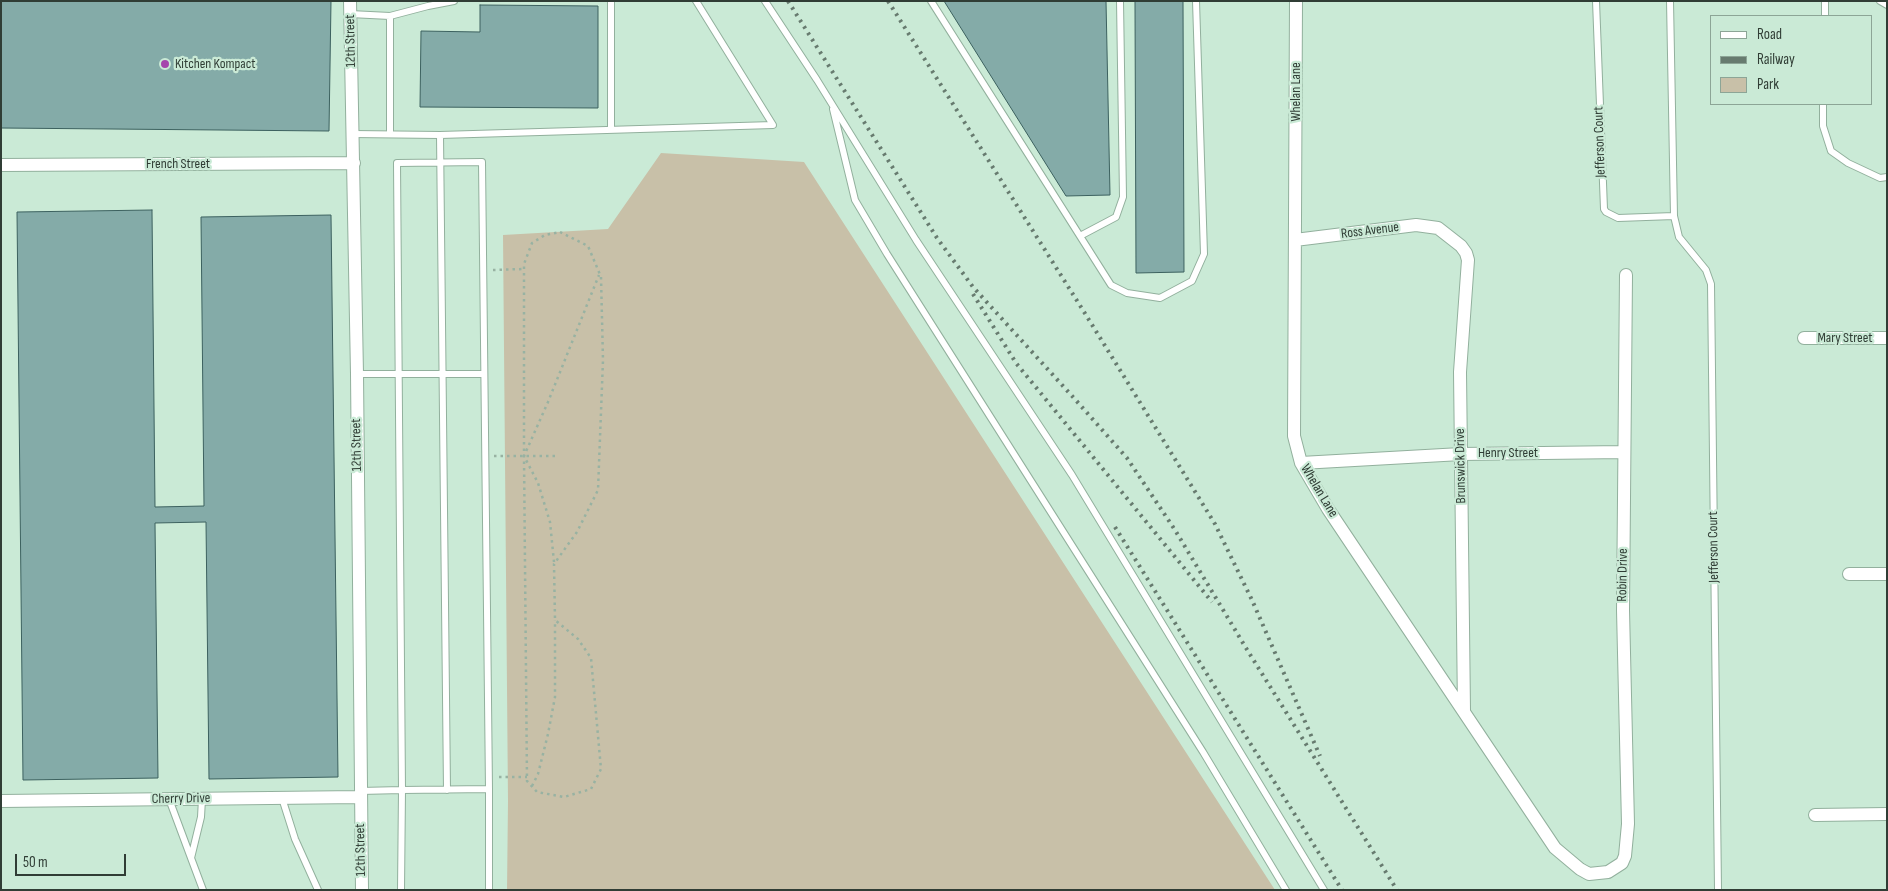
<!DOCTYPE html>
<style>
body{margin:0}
#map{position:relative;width:1888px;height:891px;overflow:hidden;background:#caead6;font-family:"Sofia Sans Condensed",sans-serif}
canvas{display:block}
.frame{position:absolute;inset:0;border:2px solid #303d35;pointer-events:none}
.legend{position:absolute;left:1710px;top:15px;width:162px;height:90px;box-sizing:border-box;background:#caead6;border:1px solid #8ca596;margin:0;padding:6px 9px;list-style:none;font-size:15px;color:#303d35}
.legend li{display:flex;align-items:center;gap:10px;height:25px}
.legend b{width:25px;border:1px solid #8ca596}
.scale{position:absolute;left:15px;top:854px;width:111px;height:22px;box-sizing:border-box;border:2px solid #303d35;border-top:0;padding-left:6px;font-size:15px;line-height:18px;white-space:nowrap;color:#303d35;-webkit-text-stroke:4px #caead6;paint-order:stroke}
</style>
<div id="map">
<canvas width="1888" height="891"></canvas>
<div class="frame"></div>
<ul class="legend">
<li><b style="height:6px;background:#fff"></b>Road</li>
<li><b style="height:6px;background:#677b6f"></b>Railway</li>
<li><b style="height:14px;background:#c8c0a8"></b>Park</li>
</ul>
<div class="scale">50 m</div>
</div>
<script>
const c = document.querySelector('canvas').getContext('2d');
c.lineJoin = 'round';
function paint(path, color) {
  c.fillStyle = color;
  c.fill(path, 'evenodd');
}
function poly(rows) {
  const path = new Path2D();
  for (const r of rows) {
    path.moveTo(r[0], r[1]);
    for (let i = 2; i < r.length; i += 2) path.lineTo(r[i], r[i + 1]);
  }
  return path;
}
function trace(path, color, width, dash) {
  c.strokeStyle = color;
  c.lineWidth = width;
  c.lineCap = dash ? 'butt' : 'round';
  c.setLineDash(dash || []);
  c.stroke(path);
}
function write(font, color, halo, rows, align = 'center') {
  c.font = font + ' "Sofia Sans Condensed",sans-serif';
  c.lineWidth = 4.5;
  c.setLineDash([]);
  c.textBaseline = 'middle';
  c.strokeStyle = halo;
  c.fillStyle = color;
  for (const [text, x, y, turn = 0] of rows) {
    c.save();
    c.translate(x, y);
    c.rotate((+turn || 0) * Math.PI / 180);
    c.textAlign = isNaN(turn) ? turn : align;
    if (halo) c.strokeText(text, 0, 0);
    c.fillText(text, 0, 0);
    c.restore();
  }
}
const green = poly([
 [661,153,804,162,1275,890,507,890,508,801,503,235,608,229]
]);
const building = poly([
 [1,1,331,1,329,131,1,128,1,1],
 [944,1,1106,1,1110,195,1066,196,944,1],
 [1135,1,1183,1,1184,272,1136,273,1135,1],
 [480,5,598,6,598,108,420,107,421,31,480,32,480,5],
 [152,210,155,507,204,506,201,217,331,215,338,777,209,779,206,522,155,523,158,778,23,780,17,212,152,210]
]);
const path = poly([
 [560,232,588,246,601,277,603,360,598,490,577,532,554,564,555,620,578,639,591,658,601,769,591,789,564,797,537,792,527,781,524,456,524,264,532,243,545,235,560,232],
 [493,270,524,269],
 [494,456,559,456],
 [554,562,550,522,538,483,524,456,548,402,599,275],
 [499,777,527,777],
 [532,786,538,774,548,734,555,697,555,620]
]);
const service = poly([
 [611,1,611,130],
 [765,1,817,80,916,240,1072,475,1324,890],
 [931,1,1111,285,1127,293,1160,298,1192,281,1204,254,1196,1],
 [1596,1,1604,209,1606,212,1618,218,1674,216],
 [1670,1,1674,216,1679,237,1706,270,1711,284,1718,890],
 [1880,1,1887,5],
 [350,14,390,16,428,6,454,1],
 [390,16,390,134],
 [1825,16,1825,1],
 [1823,104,1823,126,1831,151,1848,163,1880,178,1887,177],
 [833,109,855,200,887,254,1203,752,1286,890],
 [353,134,440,135,447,790],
 [440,135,773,125,696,1],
 [1080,236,1116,217,1123,197,1120,1],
 [357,374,484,374],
 [360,791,402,790,489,789,482,162,397,163,402,790,401,890],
 [282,798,295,839,318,890],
 [169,799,191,858,201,817,202,799],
 [191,858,203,890],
 [489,890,489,789]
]);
const minor = poly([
 [350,1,357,374,362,890],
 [1296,1,1294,436,1301,463,1328,509,1555,848,1580,869,1589,874,1608,872,1622,863,1625,856,1628,824,1623,610,1626,275],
 [1,165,354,163],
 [1295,240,1416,225,1438,228,1461,246,1466,253,1468,260,1460,372,1464,711],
 [1804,338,1887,338],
 [1301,463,1461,454,1624,452],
 [1849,574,1887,574],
 [1,801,360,797],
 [1815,815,1887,814]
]);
const rail = poly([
 [788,1,937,238,973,287,1073,397,1127,458,1175,530,1246,648,1397,890],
 [888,1,1086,315,1215,524,1252,600,1320,756],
 [973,294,1016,363,1212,602],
 [1115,527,1342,890]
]);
const markers = [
 [165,64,5,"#a544ac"]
];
const streetNames = [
 ["12th Street",351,41,-91],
 ["Whelan Lane",1296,92,-90],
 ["Jefferson Court",1600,142,-92],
 ["French Street",178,164],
 ["Ross Avenue",1370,231,-7],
 ["Mary Street",1845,338],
 ["12th Street",357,445,-91],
 ["Henry Street",1508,453],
 ["Brunswick Drive",1461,466,-91],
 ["Whelan Lane",1319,491,59],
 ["Jefferson Court",1714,547,-91],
 ["Robin Drive",1623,575,-89],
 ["Cherry Drive",181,799,-1],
 ["12th Street",361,850,-91]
];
const poiNames = [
 ["Kitchen Kompact",175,64]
];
paint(green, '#c8c0a8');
paint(building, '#84aba8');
trace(building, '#3c615f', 1);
trace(service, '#92b09d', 8);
trace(minor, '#92b09d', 14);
trace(path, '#98b2a2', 2.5, [2.5, 4]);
trace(service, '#fff', 6);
trace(minor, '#fff', 12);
trace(rail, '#677b6f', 4, [2.5, 5]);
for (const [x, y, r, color] of markers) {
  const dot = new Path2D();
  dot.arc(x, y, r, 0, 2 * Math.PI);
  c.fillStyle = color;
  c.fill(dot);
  trace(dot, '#caead6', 2);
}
write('14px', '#303d35', '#caead6', streetNames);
write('14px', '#303d35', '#caead6', poiNames, 'left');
</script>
